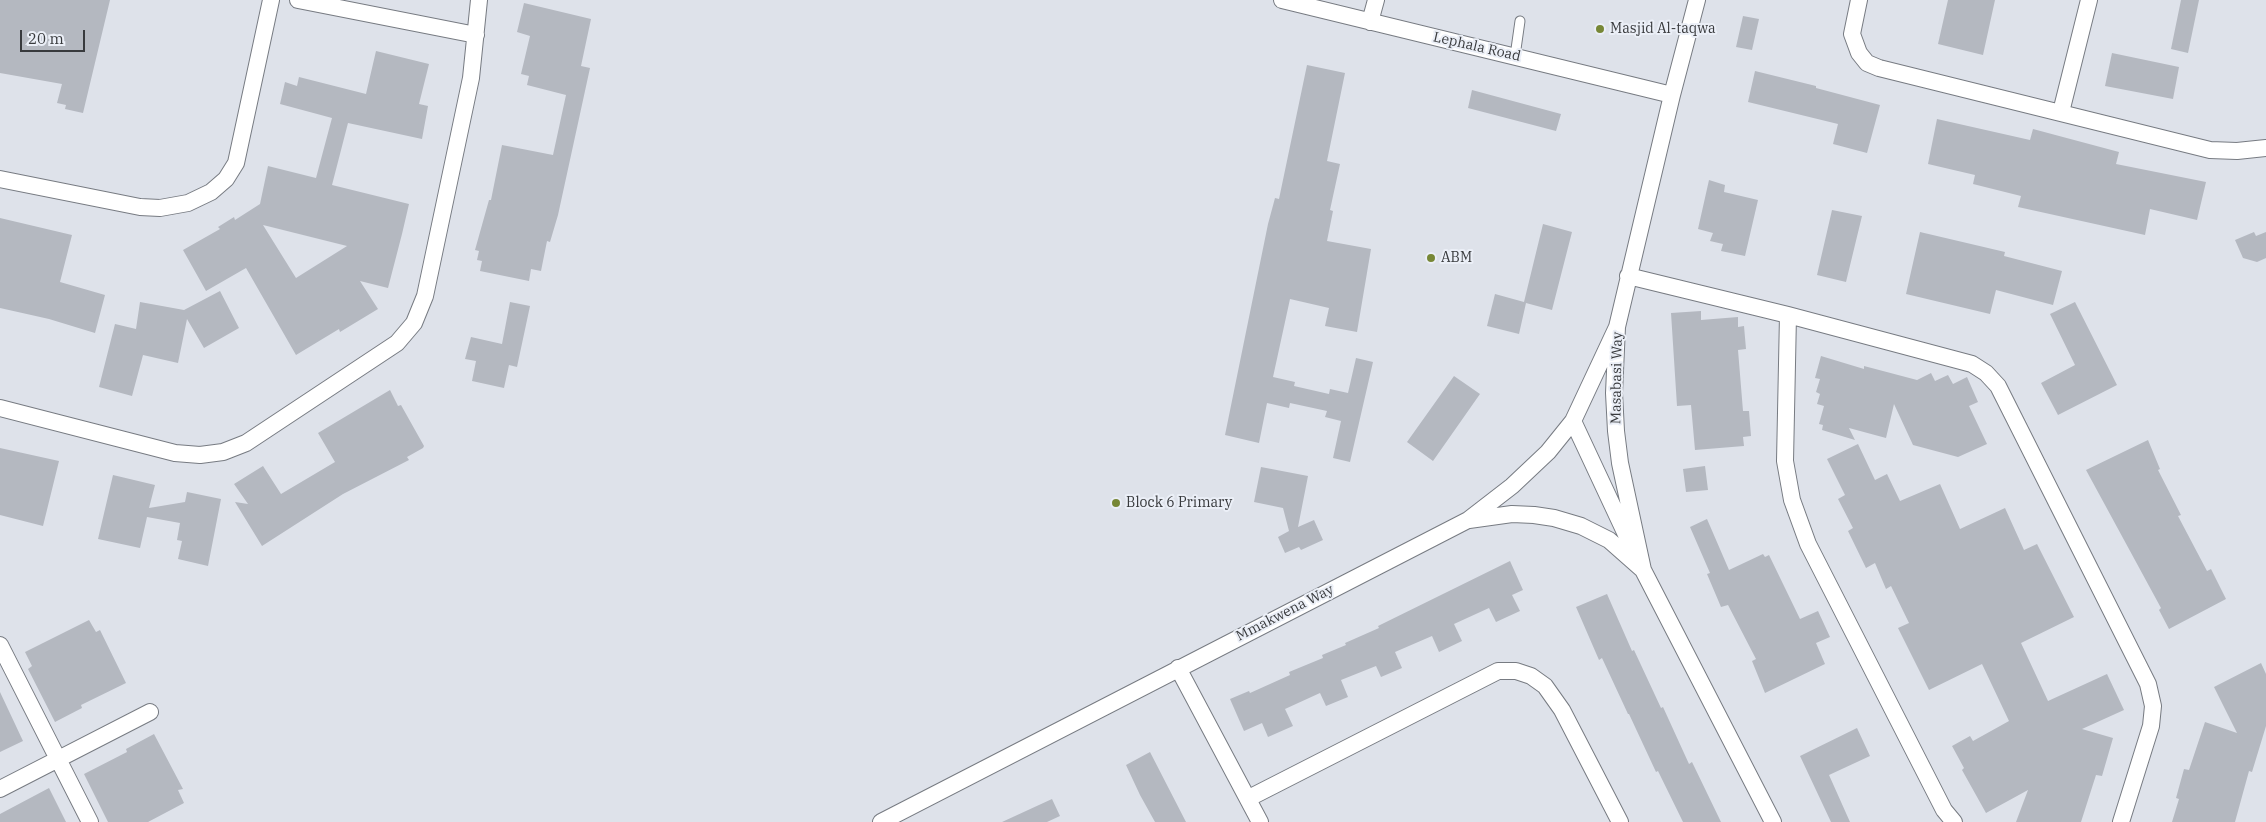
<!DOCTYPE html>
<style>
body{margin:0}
#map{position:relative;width:2266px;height:822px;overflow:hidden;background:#dee2ea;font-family:"IBM Plex Serif",serif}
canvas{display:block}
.scale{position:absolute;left:20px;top:30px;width:65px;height:22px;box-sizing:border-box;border:2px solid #383a3d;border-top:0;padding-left:6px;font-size:15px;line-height:18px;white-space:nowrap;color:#383a3d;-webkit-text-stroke:4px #ebeff7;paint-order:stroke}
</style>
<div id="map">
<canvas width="2266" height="822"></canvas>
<div class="scale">20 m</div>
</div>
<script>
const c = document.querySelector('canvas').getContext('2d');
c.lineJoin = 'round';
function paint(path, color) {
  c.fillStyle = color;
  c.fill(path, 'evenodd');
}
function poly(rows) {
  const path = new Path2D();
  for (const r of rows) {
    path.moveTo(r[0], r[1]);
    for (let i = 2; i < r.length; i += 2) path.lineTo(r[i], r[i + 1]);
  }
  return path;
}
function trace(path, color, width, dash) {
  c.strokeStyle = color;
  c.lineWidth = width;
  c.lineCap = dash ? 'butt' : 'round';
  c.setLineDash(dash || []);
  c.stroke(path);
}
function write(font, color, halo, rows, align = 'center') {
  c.font = font + ' "IBM Plex Serif",serif';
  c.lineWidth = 4;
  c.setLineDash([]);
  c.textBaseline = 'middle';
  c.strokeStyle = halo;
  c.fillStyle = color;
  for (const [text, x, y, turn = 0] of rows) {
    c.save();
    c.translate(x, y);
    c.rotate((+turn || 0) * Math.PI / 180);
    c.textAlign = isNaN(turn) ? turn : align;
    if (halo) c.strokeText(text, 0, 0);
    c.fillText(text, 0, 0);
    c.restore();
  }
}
const building = poly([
 [0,0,110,0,83,113,65,109,66,105,57,103,62,84,0,73],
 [1948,0,1995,0,1983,55,1938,44],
 [2181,0,2199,0,2188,53,2171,49],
 [524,3,591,19,581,66,590,68,558,215,550,242,547,241,541,271,531,269,529,281,480,271,482,261,477,260,479,251,475,250,489,200,491,200,502,145,553,155,566,95,527,85,529,76,521,74,530,36,517,32],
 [1743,16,1759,19,1752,50,1736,47],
 [376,51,429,64,419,104,428,106,422,139,348,123,332,185,409,204,402,234,388,288,360,281,378,309,340,332,339,329,296,355,246,268,206,291,183,250,220,229,218,227,234,217,235,220,260,204,268,166,316,178,332,118,280,104,285,82,297,86,299,77,366,94],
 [263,225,347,246,296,278],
 [2112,53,2179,67,2173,99,2105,86],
 [1307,65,1345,73,1327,161,1340,164,1330,210,1333,211,1327,241,1371,249,1357,332,1325,326,1329,308,1290,299,1273,377,1295,382,1294,386,1329,394,1330,389,1348,393,1356,358,1373,362,1350,462,1333,458,1341,421,1325,417,1327,411,1290,403,1289,408,1267,403,1259,443,1225,435,1268,224,1275,198,1279,199],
 [1755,71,1816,86,1816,88,1880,105,1867,153,1833,144,1838,124,1748,102],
 [1472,90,1561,114,1556,131,1468,108],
 [1937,119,2030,140,2033,129,2119,152,2116,164,2206,182,2197,220,2150,209,2145,235,2018,207,2021,196,1973,184,1975,175,1928,164],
 [1709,180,1725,185,1724,192,1758,200,1745,256,1721,251,1723,244,1710,241,1713,233,1698,229],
 [1832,210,1862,216,1846,282,1817,275],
 [0,218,72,235,60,282,105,295,95,333,49,319,0,308],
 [1543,224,1572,232,1552,310,1526,303,1519,334,1487,326,1495,294,1524,302],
 [1920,232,2005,252,2004,256,2062,271,2053,305,1996,290,1990,314,1906,294],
 [2254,232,2256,236,2266,232,2266,258,2257,262,2243,258,2235,240],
 [220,291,239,328,204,348,187,319,178,363,143,355,132,396,99,387,115,324,136,329,140,302,184,310],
 [510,302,530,306,517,367,509,365,504,388,472,381,476,361,465,359,471,337,502,344],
 [2075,302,2117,385,2058,415,2041,383,2075,365,2050,314],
 [1701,311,1701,320,1738,317,1738,327,1744,326,1746,349,1738,350,1743,411,1749,411,1751,436,1743,437,1744,446,1695,450,1691,405,1677,406,1671,313],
 [1821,356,1864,369,1864,366,1917,380,1931,373,1935,381,1948,375,1953,384,1967,377,1978,402,1969,406,1987,444,1958,457,1913,445,1894,404,1886,438,1849,428,1855,440,1822,430,1823,425,1819,424,1824,406,1817,404,1820,394,1816,392,1820,379,1815,378],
 [1454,376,1480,394,1433,461,1407,442],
 [390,390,398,406,401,405,424,446,423,448,407,457,409,460,343,494,262,546,235,502,248,504,234,484,263,466,281,494,335,462,318,433],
 [2148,440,2160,469,2158,470,2181,515,2178,516,2207,571,2211,569,2226,599,2169,629,2159,610,2161,608,2086,470],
 [1858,444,1875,480,1887,474,1900,501,1940,484,1960,529,2005,508,2024,550,2037,544,2074,617,2021,643,2048,701,2107,674,2124,710,2082,729,2113,738,2102,776,2096,775,2081,822,2016,822,2028,790,1986,813,1962,770,1964,768,1952,746,1970,736,1973,741,2009,721,1982,664,1929,690,1898,628,1909,623,1891,586,1886,589,1875,563,1866,568,1848,531,1853,528,1838,499,1845,495,1827,459],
 [0,448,59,461,43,526,0,515],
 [1705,466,1708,490,1686,492,1683,469],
 [1261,467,1308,476,1298,527,1314,520,1323,540,1301,550,1299,547,1285,553,1278,537,1289,531,1283,508,1254,502],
 [113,475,155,485,149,508,185,502,187,492,221,499,208,566,178,559,182,541,177,540,180,523,147,517,140,548,98,539],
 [1707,519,1729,570,1763,554,1765,557,1769,555,1800,619,1818,611,1830,637,1816,643,1825,664,1765,693,1752,661,1756,659,1728,605,1721,607,1707,574,1710,573,1690,527],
 [1510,561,1523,590,1512,595,1520,611,1496,622,1489,608,1454,624,1462,641,1439,652,1432,636,1395,652,1402,668,1381,677,1376,666,1341,680,1348,697,1326,706,1320,693,1285,709,1293,726,1268,737,1262,723,1244,731,1230,699,1249,691,1250,693,1290,675,1289,672,1323,658,1322,655,1346,645,1345,643,1379,628,1378,626],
 [1607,594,1632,651,1634,650,1661,708,1663,707,1689,764,1692,762,1721,822,1683,822,1658,771,1656,772,1629,714,1628,714,1602,658,1599,660,1576,607],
 [89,620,96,632,100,630,126,683,81,705,82,708,55,722,28,669,32,666,25,652],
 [2261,663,2266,674,2266,726,2252,772,2249,771,2235,822,2172,822,2179,799,2176,798,2184,769,2189,770,2205,722,2237,733,2214,687],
 [0,692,23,741,0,752],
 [1857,728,1870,756,1829,775,1850,822,1831,822,1800,756],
 [154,734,183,789,178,790,184,803,148,822,108,822,84,774,127,752,126,749],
 [1150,752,1186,822,1155,822,1140,795,1126,765],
 [49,788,66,822,0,822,0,814],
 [1052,799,1060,816,1047,822,1002,822]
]);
const lane = poly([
 [1515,56,1520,21]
]);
const street = poly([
 [298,0,476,35],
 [1282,0,1672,95],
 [1697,0,1672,95,1617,327,1614,393,1616,431,1620,463,1643,570,1773,822],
 [1859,0,1852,34,1859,53,1867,63,1879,68,2210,150,2237,151,2266,148],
 [1370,22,1376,0],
 [2061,112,2089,0],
 [0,179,140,207,160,208,188,203,211,192,226,179,236,163,271,0],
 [1628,276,1788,315,1972,364,1986,373,1998,386,2148,684,2153,706,2151,726,2121,822],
 [1788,315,1785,461,1792,500,1808,544,1944,810,1954,822],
 [0,408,175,453,200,455,223,452,246,443,397,343,414,323,425,296,471,78,479,0],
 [1573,421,1630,543],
 [1469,520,1512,514,1534,515,1554,518,1581,526,1609,540,1643,570],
 [0,645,90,822],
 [1178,668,1260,822],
 [0,789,150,712],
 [1249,798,1498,671,1516,671,1531,676,1545,686,1562,710,1620,822],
 [881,822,1468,520,1512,486,1548,452,1573,421,1617,327]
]);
const markers = [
 [1600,29,5,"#778736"],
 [1431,258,5,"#778736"],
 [1116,503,5,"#778736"]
];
const poiNames = [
 ["Masjid Al-taqwa",1610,29],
 ["ABM",1441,258],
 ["Block 6 Primary",1126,503]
];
const streetNames = [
 ["Lephala Road",1477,47,13],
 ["Masabasi Way",1617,378,-89],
 ["Mmakwena Way",1285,613,-27]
];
paint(building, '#b4b8c0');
trace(lane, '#777b82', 11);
trace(street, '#777b82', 18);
trace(lane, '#fff', 9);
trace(street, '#fff', 16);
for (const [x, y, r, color] of markers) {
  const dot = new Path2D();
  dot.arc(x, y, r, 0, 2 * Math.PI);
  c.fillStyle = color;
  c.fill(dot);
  trace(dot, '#ebeff7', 2);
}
write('14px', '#383a3d', '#ebeff7', poiNames, 'left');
write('14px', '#383a3d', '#ebeff7', streetNames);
</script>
